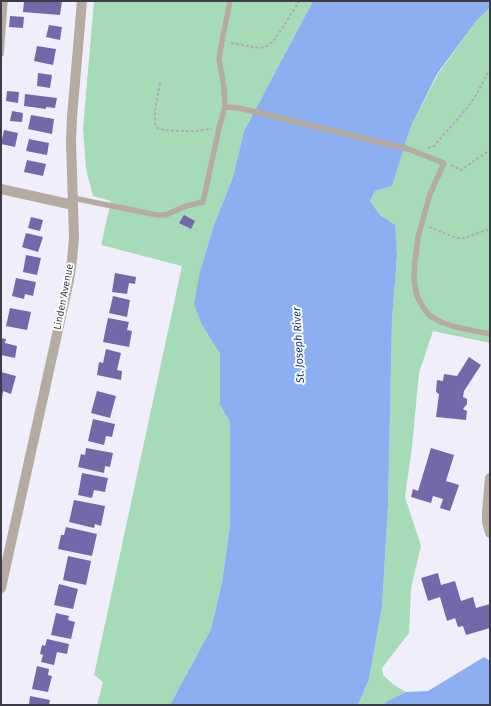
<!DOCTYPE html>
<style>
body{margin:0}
#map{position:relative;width:491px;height:706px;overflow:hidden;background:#f0eefb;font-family:"Fira Sans",sans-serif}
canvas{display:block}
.frame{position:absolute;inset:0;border:2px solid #3c3b47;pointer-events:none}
</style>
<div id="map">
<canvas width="491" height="706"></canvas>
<div class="frame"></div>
</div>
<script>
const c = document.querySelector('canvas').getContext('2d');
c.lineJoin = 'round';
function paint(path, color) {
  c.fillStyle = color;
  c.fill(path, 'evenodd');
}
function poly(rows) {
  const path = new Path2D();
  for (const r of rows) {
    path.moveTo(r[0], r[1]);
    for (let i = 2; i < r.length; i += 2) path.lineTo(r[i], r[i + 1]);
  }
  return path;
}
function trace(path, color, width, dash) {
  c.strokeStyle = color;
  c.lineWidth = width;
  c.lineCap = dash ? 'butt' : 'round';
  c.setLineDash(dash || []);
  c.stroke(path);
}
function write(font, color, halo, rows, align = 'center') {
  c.font = font + ' "Fira Sans",sans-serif';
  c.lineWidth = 4;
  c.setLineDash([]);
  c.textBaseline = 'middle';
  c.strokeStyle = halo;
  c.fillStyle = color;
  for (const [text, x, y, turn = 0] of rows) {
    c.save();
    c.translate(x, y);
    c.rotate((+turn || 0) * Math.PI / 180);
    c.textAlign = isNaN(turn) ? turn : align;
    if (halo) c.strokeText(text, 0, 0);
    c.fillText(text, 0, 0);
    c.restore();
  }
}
const green = poly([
 [94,1,313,1,244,131,233,177,214,225,200,271,202,325,220,354,220,405,230,422,230,526,222,582,211,629,170,705,97,705,103,682,94,675,182,266,101,245,111,201,93,196,86,169,83,129],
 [490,8,490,343,433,331,419,373,412,447,405,497,421,546,411,588,409,633,382,668,383,675,394,685,406,692,387,701,383,705,358,705,369,679,382,607,388,506,392,320,397,256,394,225,380,215,370,201,375,191,392,186,411,126,438,74,477,20]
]);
const water = poly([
 [313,1,490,1,490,8,477,20,437,74,411,126,392,186,375,191,370,201,380,215,395,225,397,256,392,320,388,506,382,607,369,679,358,705,170,705,211,629,222,582,230,526,230,422,220,405,220,354,202,325,194,304,200,271,214,225,233,177,244,131],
 [484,657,490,661,490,705,383,705,387,701,406,692,428,691]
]);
const building = poly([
 [24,1,62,1,60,15,23,12],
 [10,16,24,17,23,28,9,27],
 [49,25,62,27,60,40,46,37],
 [37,46,56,49,53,65,34,61],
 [38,73,52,75,50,88,37,86],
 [7,91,19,92,18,103,6,101],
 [25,94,57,98,55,108,46,107,46,109,24,106],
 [12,111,23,113,22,122,10,121],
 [31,115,54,119,52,134,28,129],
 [4,130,18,133,15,147,1,144],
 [29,139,49,143,47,155,26,151],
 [27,160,46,164,43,176,24,172],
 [184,215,195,221,191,229,179,223],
 [31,217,43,220,40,231,28,228],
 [26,233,43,237,38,252,22,247],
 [26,255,41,258,37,275,23,272],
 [115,273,136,277,135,284,129,283,127,294,112,292],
 [16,278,36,282,33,296,25,294,24,299,12,296],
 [113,296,130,300,127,317,109,313],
 [10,308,31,312,27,330,6,326],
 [108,318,129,322,127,330,132,331,129,347,103,342],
 [1,338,6,339,5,343,17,346,15,358,1,355],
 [106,349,121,353,117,370,122,371,121,380,97,375,99,362,103,363],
 [469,357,481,365,464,391,463,397,467,399,467,404,463,409,467,411,466,420,436,417,439,394,436,392,437,380,443,381,444,374,457,376],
 [1,372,16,376,11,394,3,391,2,399],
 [97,391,116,396,110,418,91,413],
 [93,419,115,424,112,437,106,436,104,445,88,441],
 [86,448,113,453,110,467,105,466,104,473,78,467,81,454,85,455],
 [431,448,454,455,446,481,459,485,450,511,440,508,443,499,433,496,431,503,411,497,413,489,418,491],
 [82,473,108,478,105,492,94,490,92,498,78,495],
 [74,500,105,506,101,526,95,524,94,528,69,522],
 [66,527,97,534,92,556,58,549,61,535,64,535],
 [68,556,91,561,86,585,63,580],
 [438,573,441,585,455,581,461,601,473,597,476,608,490,604,490,628,466,635,463,626,458,627,455,618,447,621,440,597,428,601,421,578],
 [59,584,78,589,73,609,54,605],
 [56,613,69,616,68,620,75,622,71,639,51,635],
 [47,639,69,644,67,654,57,652,54,665,41,662,43,655,40,654,42,645,45,646],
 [37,666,49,669,48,675,52,676,48,692,32,689],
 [30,696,50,700,49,705,29,705]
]);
const path = poly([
 [231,43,260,48,267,46,273,41,282,29,299,1],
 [160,83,155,110,155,123,157,128,164,130,178,131,193,131,212,129],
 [428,148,434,146,440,139,468,107,476,95,490,69],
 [451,165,461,170,490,150],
 [429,227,457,238,465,238,486,230,490,231]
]);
const lane = poly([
 [1,54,5,1],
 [225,107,239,108,408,149,444,163,430,194,418,237,415,261,414,279,417,296,423,307,429,315,441,322,456,327,490,334],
 [73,198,157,215,166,215,186,206,203,202,219,128,225,107,224,87,219,59,222,41,230,1]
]);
const street = poly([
 [1,189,73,205],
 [490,478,487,512,487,522,490,533],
 [1,588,69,280,72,260,74,238,71,142,72,117,82,1]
]);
const streetNames = [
 ["Linden Avenue",64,297,-79]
];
const waterNames = [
 ["St. Joseph River",299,345,-93]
];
paint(green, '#a6dbb8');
paint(water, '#8baff0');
paint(building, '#7468ab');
trace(path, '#adabb8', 2, [3, 2]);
trace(lane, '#b5aba0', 5.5);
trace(street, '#b5aba0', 10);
write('10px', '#3c3b47', '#fdfdfd', streetNames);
write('italic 11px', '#123883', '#fdfdfd', waterNames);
</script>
